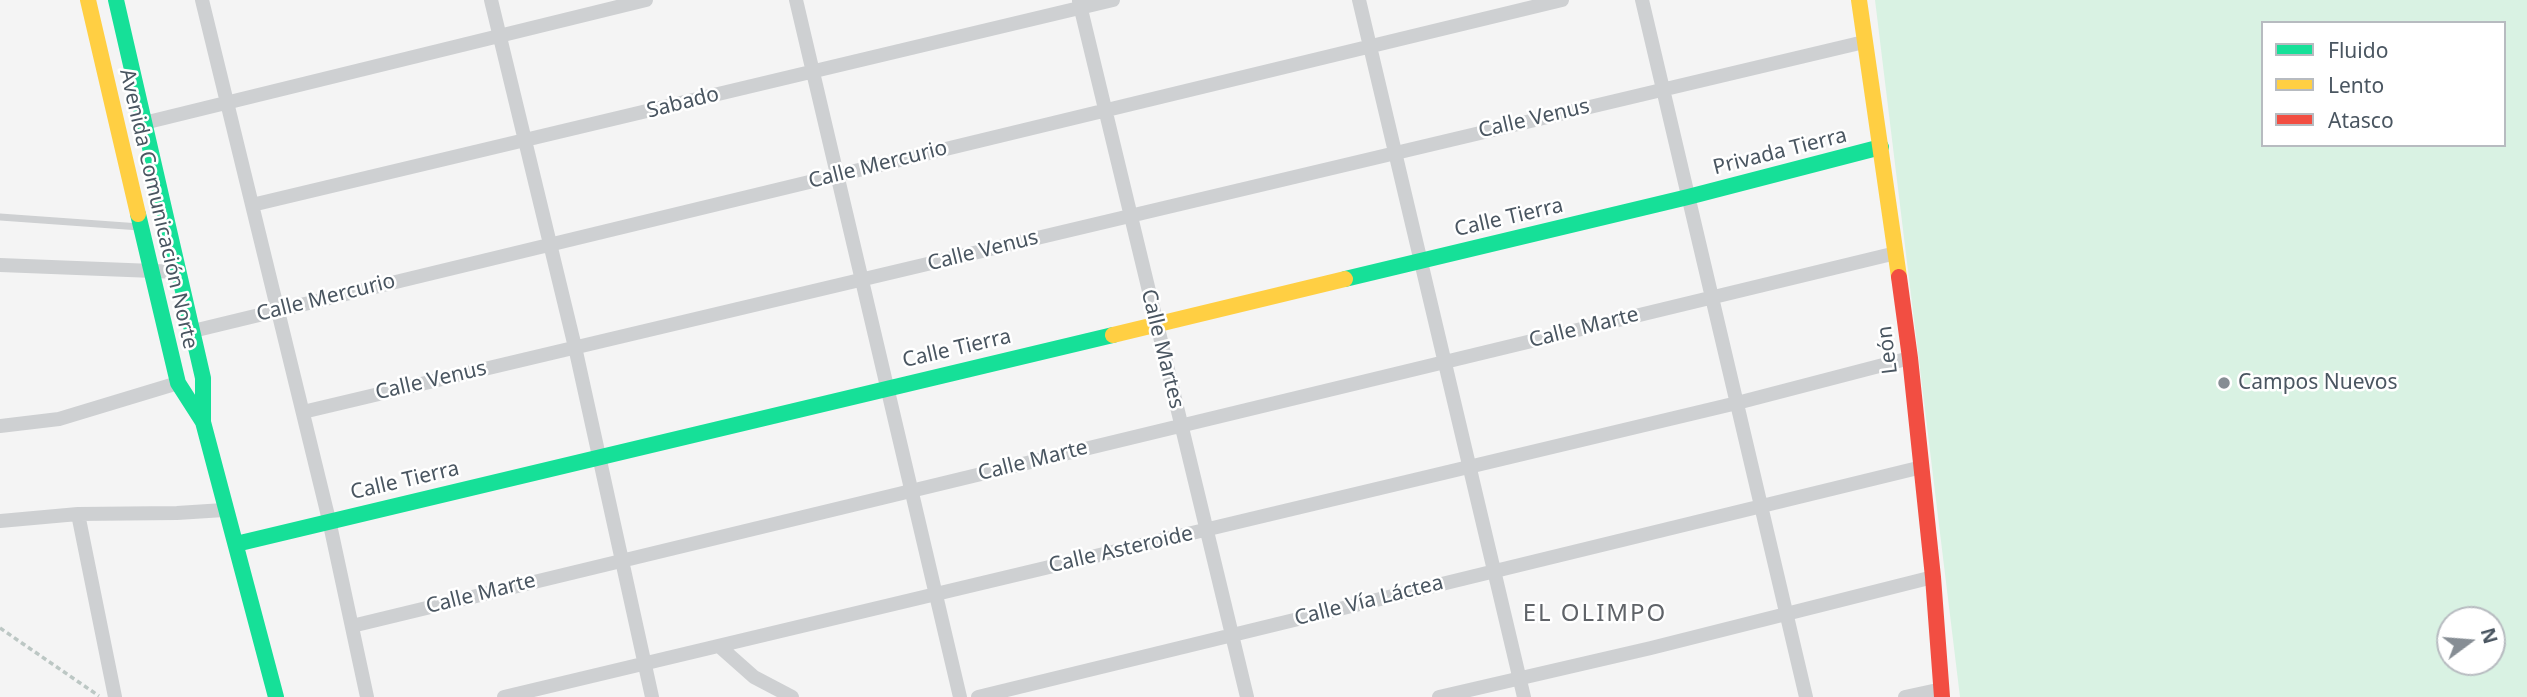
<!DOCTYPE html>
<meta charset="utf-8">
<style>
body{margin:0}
#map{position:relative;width:2527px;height:697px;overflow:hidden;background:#f4f4f4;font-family:"Noto Sans",sans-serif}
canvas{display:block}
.legend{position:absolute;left:2261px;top:21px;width:245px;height:126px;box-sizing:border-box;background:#fff;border:2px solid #b7bbc0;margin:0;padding:9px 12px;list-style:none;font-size:21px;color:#4a5661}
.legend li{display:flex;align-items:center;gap:14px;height:35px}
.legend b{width:35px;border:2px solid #b7bbc0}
.north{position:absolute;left:2436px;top:606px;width:70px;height:70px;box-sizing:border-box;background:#fff;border:2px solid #b7bbc0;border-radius:50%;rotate:74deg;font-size:19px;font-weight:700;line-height:28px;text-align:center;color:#4a5661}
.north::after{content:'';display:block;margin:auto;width:24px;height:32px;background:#868d94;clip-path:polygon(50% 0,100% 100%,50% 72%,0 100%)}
</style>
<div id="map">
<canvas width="2527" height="697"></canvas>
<ul class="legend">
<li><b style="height:9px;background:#16e098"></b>Fluido</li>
<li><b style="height:9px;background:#ffcf43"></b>Lento</li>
<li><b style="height:9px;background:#f24e42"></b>Atasco</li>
</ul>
<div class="north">N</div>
</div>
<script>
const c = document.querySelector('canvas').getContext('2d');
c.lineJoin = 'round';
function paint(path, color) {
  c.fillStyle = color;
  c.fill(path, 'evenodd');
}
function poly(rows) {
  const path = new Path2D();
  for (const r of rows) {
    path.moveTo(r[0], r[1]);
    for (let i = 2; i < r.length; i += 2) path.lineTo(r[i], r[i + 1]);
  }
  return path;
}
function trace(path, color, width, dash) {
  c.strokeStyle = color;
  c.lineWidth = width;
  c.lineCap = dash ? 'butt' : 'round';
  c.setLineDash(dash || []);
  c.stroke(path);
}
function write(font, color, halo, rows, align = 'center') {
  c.font = font + ' "Noto Sans",sans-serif';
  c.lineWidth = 5;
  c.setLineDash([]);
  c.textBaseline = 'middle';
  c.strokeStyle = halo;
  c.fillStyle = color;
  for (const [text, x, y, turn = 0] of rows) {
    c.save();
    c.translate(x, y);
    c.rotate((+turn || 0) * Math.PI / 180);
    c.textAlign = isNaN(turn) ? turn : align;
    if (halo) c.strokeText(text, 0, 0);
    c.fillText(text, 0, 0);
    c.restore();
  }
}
const green = poly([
 [1875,0,2527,0,2527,697,1960,697],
 [2263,23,2504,23,2504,145,2263,145],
 [2450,620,2492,620,2492,662,2450,662]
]);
const path = poly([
 [0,628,99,696]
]);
const lane = poly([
 [0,217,140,227]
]);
const street = poly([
 [202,0,329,520,367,697],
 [491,0,575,347,652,697],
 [796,0,960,697],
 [1359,0,1524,697],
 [1642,0,1806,697],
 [1079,1,1247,697],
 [144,123,646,0],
 [252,205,1113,0],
 [0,265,179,272],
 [193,331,1562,0],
 [303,412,1864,42],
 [0,426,59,419,178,383],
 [78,514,115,697],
 [0,521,78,514,177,513,224,510],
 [352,626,1896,253],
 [719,646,754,677,792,697],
 [504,697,1737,403,1910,358],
 [978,697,1922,467],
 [1439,697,1651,648,1933,577],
 [1905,697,1942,689]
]);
const fast = poly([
 [116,0,203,378,203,422,276,697],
 [138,214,178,383,203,422],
 [1345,279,1688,197,1881,147],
 [236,544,1113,335]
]);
const slow = poly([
 [88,0,138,214],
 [1859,0,1899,277],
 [1113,335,1345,279]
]);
const jam = poly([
 [1899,277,1910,358,1933,577,1942,697]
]);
const markers = [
 [2224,383,7,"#868d94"]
];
const streetNames = [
 ["Sabado",683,103,-14],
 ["Calle Venus",1534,119,-13],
 ["Privada Tierra",1780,152,-14],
 ["Calle Mercurio",878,165,-14],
 ["Avenida Comunicación Norte",158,209,77],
 ["Calle Tierra",1509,218,-13],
 ["Calle Venus",983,251,-14],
 ["Calle Mercurio",326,298,-14],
 ["Calle Marte",1584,328,-14],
 ["Calle Tierra",957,349,-13],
 ["Calle Martes",1162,349,76],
 ["León",1888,350,-97],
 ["Calle Venus",431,381,-13],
 ["Calle Marte",1033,461,-14],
 ["Calle Tierra",405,481,-13],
 ["Calle Asteroide",1121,550,-13],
 ["Calle Marte",481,594,-14],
 ["Calle Vía Láctea",1369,601,-14]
];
const poiNames = [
 ["Campos Nuevos",2238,383]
];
const quarterNames = [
 ["EL OLIMPO",1595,614]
];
paint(green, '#d9f2e3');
trace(path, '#bcc7c4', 3.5, [5, 3.5]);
trace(lane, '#ced0d2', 7);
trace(street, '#ced0d2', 14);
trace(fast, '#16e098', 16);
trace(slow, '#ffcf43', 16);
trace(jam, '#f24e42', 16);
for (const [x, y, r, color] of markers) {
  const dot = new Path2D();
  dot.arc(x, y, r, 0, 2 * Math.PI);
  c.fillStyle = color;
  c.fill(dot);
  trace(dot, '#fff', 2.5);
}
write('21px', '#4a5661', '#fff', streetNames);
write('21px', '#4a5661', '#fff', poiNames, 'left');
c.letterSpacing = '2px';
write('24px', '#5f6368', '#fff', quarterNames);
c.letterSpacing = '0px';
</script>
